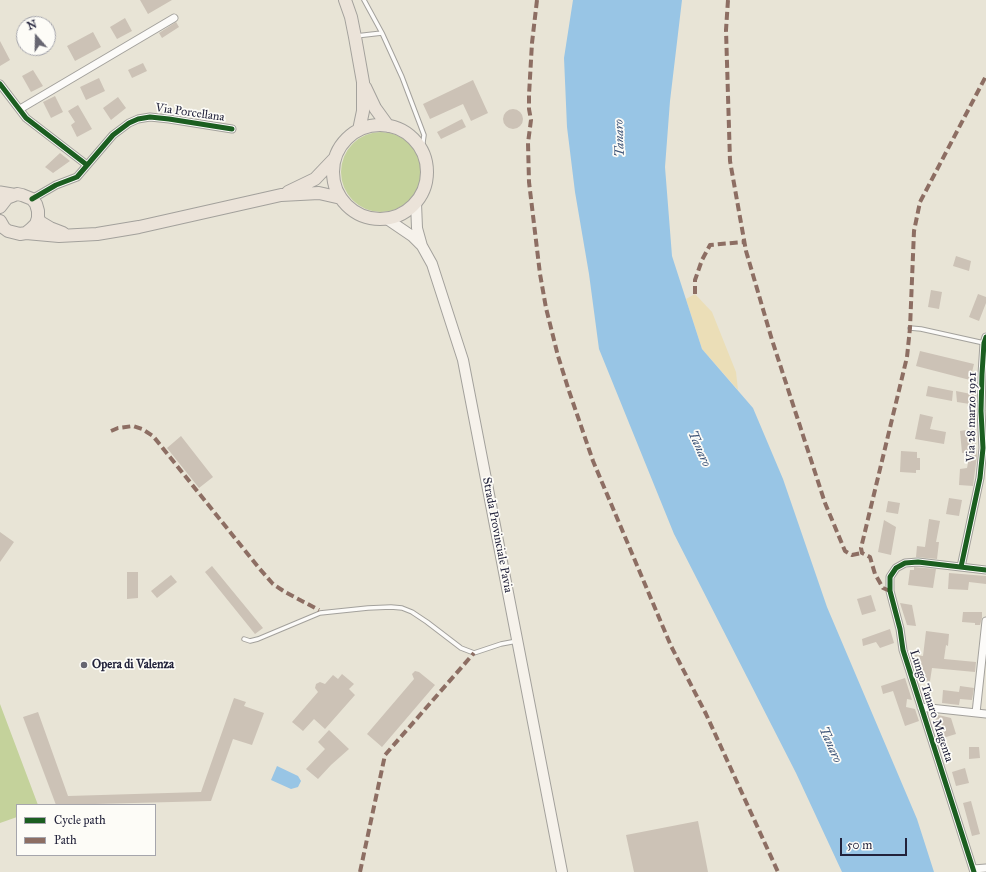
<!DOCTYPE html>
<style>
body{margin:0}
#map{position:relative;width:986px;height:872px;overflow:hidden;background:#e8e4d6;font-family:"IM FELL Great Primer",serif}
canvas{display:block}
.legend{position:absolute;left:16px;top:804px;width:140px;height:52px;box-sizing:border-box;background:#fdfcf7;border:1px solid #a5a5ac;margin:0;padding:5px 7px;list-style:none;font-size:12px;color:#22223b}
.legend li{display:flex;align-items:center;gap:8px;height:20px}
.legend b{width:20px;border:1px solid #a5a5ac}
.north{position:absolute;left:16px;top:16px;width:40px;height:40px;box-sizing:border-box;background:#fdfcf7;border:1px solid #a5a5ac;border-radius:50%;rotate:340deg;font-size:11px;font-weight:700;line-height:16px;text-align:center;color:#22223b}
.north::after{content:'';display:block;margin:auto;width:14px;height:18px;background:#676671;clip-path:polygon(50% 0,100% 100%,50% 72%,0 100%)}
.scale{position:absolute;left:840px;top:838px;width:67px;height:18px;box-sizing:border-box;border:2px solid #22223b;border-top:0;padding-left:5px;font-size:12px;line-height:14px;white-space:nowrap;color:#22223b;-webkit-text-stroke:3px #fdfcf7;paint-order:stroke}
</style>
<div id="map">
<canvas width="986" height="872"></canvas>
<ul class="legend">
<li><b style="height:5px;background:#1b5e20"></b>Cycle path</li>
<li><b style="height:5px;background:#8d6e63"></b>Path</li>
</ul>
<div class="north">N</div>
<div class="scale">50 m</div>
</div>
<script>
const c = document.querySelector('canvas').getContext('2d');
c.lineJoin = 'round';
function paint(path, color) {
  c.fillStyle = color;
  c.fill(path, 'evenodd');
}
function poly(rows) {
  const path = new Path2D();
  for (const r of rows) {
    if (r.length === 3) {
      path.moveTo(r[0] + r[2], r[1]);
      path.arc(r[0], r[1], r[2], 0, 2 * Math.PI);
      continue;
    }
    path.moveTo(r[0], r[1]);
    for (let i = 2; i < r.length; i += 2) path.lineTo(r[i], r[i + 1]);
  }
  return path;
}
function trace(path, color, width, dash) {
  c.strokeStyle = color;
  c.lineWidth = width;
  c.lineCap = dash ? 'butt' : 'round';
  c.setLineDash(dash || []);
  c.stroke(path);
}
function write(font, color, halo, rows, align = 'center') {
  c.font = font + ' "IM FELL Great Primer",serif';
  c.lineWidth = 3.5;
  c.setLineDash([]);
  c.textBaseline = 'middle';
  c.strokeStyle = halo;
  c.fillStyle = color;
  for (const [text, x, y, turn = 0] of rows) {
    c.save();
    c.translate(x, y);
    c.rotate((+turn || 0) * Math.PI / 180);
    c.textAlign = isNaN(turn) ? turn : align;
    if (halo) c.strokeText(text, 0, 0);
    c.fillText(text, 0, 0);
    c.restore();
  }
}
const green = poly([
 [381,172,40],
 [0,704,38,805,17,805,17,817,0,823]
]);
const sand = poly([
 [695,294,712,312,736,372,738,390,702,349,686,299]
]);
const water = poly([
 [573,0,682,0,670,101,665,167,672,256,702,349,753,408,783,479,827,607,917,819,934,872,842,872,796,773,674,534,599,349,589,274,575,192,567,127,564,58],
 [277,766,298,776,301,781,298,787,291,789,271,780]
]);
const building = poly([
 [140,0,172,0,148,14],
 [125,18,132,31,117,39,110,27],
 [176,22,179,27,162,38,159,33],
 [93,32,101,47,75,61,67,46],
 [0,41,10,60,0,66],
 [143,63,147,71,132,78,128,70],
 [33,70,43,86,31,92,22,76],
 [99,78,105,91,86,100,80,87],
 [473,80,488,113,471,121,463,104,430,119,423,104],
 [55,96,63,112,51,118,43,102],
 [118,97,126,108,111,120,103,108],
 [78,105,92,129,77,137,71,125,75,122,68,111],
 [513,119,10],
 [462,119,466,127,441,139,437,132],
 [60,153,70,161,53,173,45,167],
 [956,256,971,261,969,271,953,266],
 [931,290,942,292,939,309,928,307],
 [978,294,986,297,986,303,979,321,969,317],
 [920,351,974,364,970,380,916,366],
 [928,386,953,391,952,401,926,396],
 [956,391,976,395,976,405,957,402],
 [920,414,933,417,930,429,946,432,944,444,915,439],
 [974,429,977,456,973,486,959,485,960,469,967,468,970,452,962,453,960,431],
 [181,436,213,477,199,488,167,448],
 [901,451,917,452,917,458,920,458,920,470,916,470,916,473,900,472],
 [949,498,962,500,959,516,946,514],
 [888,501,900,503,898,514,886,512],
 [929,519,940,521,936,542,939,542,937,559,916,557,917,546,925,547],
 [884,520,896,527,891,555,878,552],
 [0,532,14,542,0,562],
 [212,566,263,628,255,634,205,572],
 [914,567,936,569,933,588,908,585,910,570,914,570],
 [127,572,138,572,138,598,127,599],
 [949,573,986,576,986,584,969,582,968,590,948,589],
 [171,575,177,582,157,598,151,591],
 [871,595,876,611,862,615,857,599],
 [900,603,912,605,916,626,907,625],
 [963,612,982,612,982,618,980,625,975,625,975,623,962,622],
 [890,629,894,643,880,648,876,642,863,646,862,639],
 [926,631,949,634,948,646,946,645,944,659,976,662,975,672,932,668,930,681,919,680,915,655,923,656],
 [415,671,419,672,435,685,382,747,367,734,414,679,412,674],
 [342,674,354,684,349,689,355,695,325,729,314,719,303,731,292,722,318,692,315,688,316,684,320,682,325,684,333,675,338,679],
 [905,678,912,700,907,699,906,707,915,709,919,721,905,726,893,691,883,694,881,686],
 [960,686,974,688,972,700,960,699,959,705,942,703,943,690,959,692],
 [234,698,246,702,244,706,264,713,252,745,233,739,211,801,56,805,23,717,38,712,68,796,201,792],
 [934,714,951,718,956,734,943,738],
 [329,730,349,749,331,765,318,779,306,769,325,749,318,742],
 [969,747,979,747,980,758,969,759],
 [965,768,969,783,956,786,952,772],
 [971,801,980,834,972,836,963,803],
 [698,821,708,872,634,872,626,835]
]);
const lane = poly([
 [364,0,382,33,402,77,424,135,422,150],
 [356,36,382,33],
 [910,328,921,329,984,343],
 [244,639,250,641,258,639,320,613,368,608,391,607,402,608,412,612,427,622,461,648,474,653,501,644,517,641]
]);
const street = poly([
 [0,84,26,118,87,165],
 [20,109,174,18],
 [32,199,56,185,77,177,113,135,129,123,138,119,150,117,169,119,232,129],
 [961,567,980,478,983,448,981,411,982,374,984,343,986,337],
 [921,707,986,714],
 [976,713,986,621],
 [973,869,986,868],
 [974,872,903,650,900,629,890,591,890,577,896,568,905,563,918,562,986,570]
]);
const secondary = poly([
 [416,203,417,228,422,246,432,264,463,360,562,872],
 [387,219,412,236,422,246]
]);
const primary = poly([
 [345,0,351,17,355,37,363,82,363,111,359,130],
 [365,87,375,108,388,126],
 [380,172,47],
 [288,192,315,179,335,158],
 [0,207,7,198,17,194,22,195,32,199,36,204,38,211,38,218,36,224,31,229,26,233,20,234,8,231,4,228,0,221],
 [38,218,40,222,50,228,63,233],
 [26,233,59,236,97,234,139,227,281,195,319,193,341,198]
]);
const highway = poly([
 [0,193,12,195]
]);
const quiet = poly([
 [537,0,532,43,529,95,529,109,531,120,528,143,529,182,540,274,546,308,558,356,569,391,593,461,671,646,706,714,778,872],
 [728,0,726,30,730,161,746,251,772,340,825,503,845,551,852,555,862,553],
 [695,294,695,280,702,260,710,245,744,242],
 [111,431,118,428,133,426,142,429,153,436,259,568,273,584,285,592,319,610],
 [890,591,883,588,875,574,870,557,862,553,861,548,907,357,910,328,914,231,920,202,986,76],
 [360,872,385,755,474,653]
]);
const cycleway = poly([
 [0,84,26,118,87,165],
 [32,199,56,185,77,177,113,135,129,123,138,119,150,117,169,119,232,129],
 [961,567,980,478,983,448,981,411,982,374,984,343,986,337],
 [974,872,903,650,900,629,890,591,890,577,896,568,905,563,918,562,986,570]
]);
const markers = [
 [84,665,4,"#676671"]
];
const streetNames = [
 ["Via Porcellana",190,113,8],
 ["Via 28 marzo 1921",972,417,-89],
 ["Strada Provinciale Pavia",497,535,79],
 ["Lungo Tanaro Magenta",931,706,72]
];
const poiNames = [
 ["Opera di Valenza",92,665]
];
const waterNames = [
 ["Tanaro",620,138,-92],
 ["Tanaro",699,449,66],
 ["Tanaro",830,745,66]
];
paint(green, '#c4d29b');
paint(sand, '#ebdeb7');
paint(water, '#98c5e5');
paint(building, '#ccc2b6');
trace(lane, '#a3a19c', 5.5);
trace(street, '#a3a19c', 9);
trace(secondary, '#a3a19c', 12);
trace(primary, '#a3a19c', 14);
trace(highway, '#a3a19c', 15);
trace(lane, '#fcfbf9', 3.5);
trace(street, '#fcfbf9', 7);
trace(secondary, '#f6f2eb', 10);
trace(primary, '#ebe3d9', 12);
trace(highway, '#ebe3d9', 13);
trace(quiet, '#8d6e63', 4, [8, 4]);
trace(cycleway, '#1b5e20', 5);
for (const [x, y, r, color] of markers) {
  const dot = new Path2D();
  dot.arc(x, y, r, 0, 2 * Math.PI);
  c.fillStyle = color;
  c.fill(dot);
  trace(dot, '#fdfcf7', 1.5);
}
write('12px', '#22223b', '#fdfcf7', streetNames);
write('bold 12px', '#22223b', '#fdfcf7', poiNames, 'left');
write('italic 13px', '#3f5679', '#fdfcf7', waterNames);
</script>
